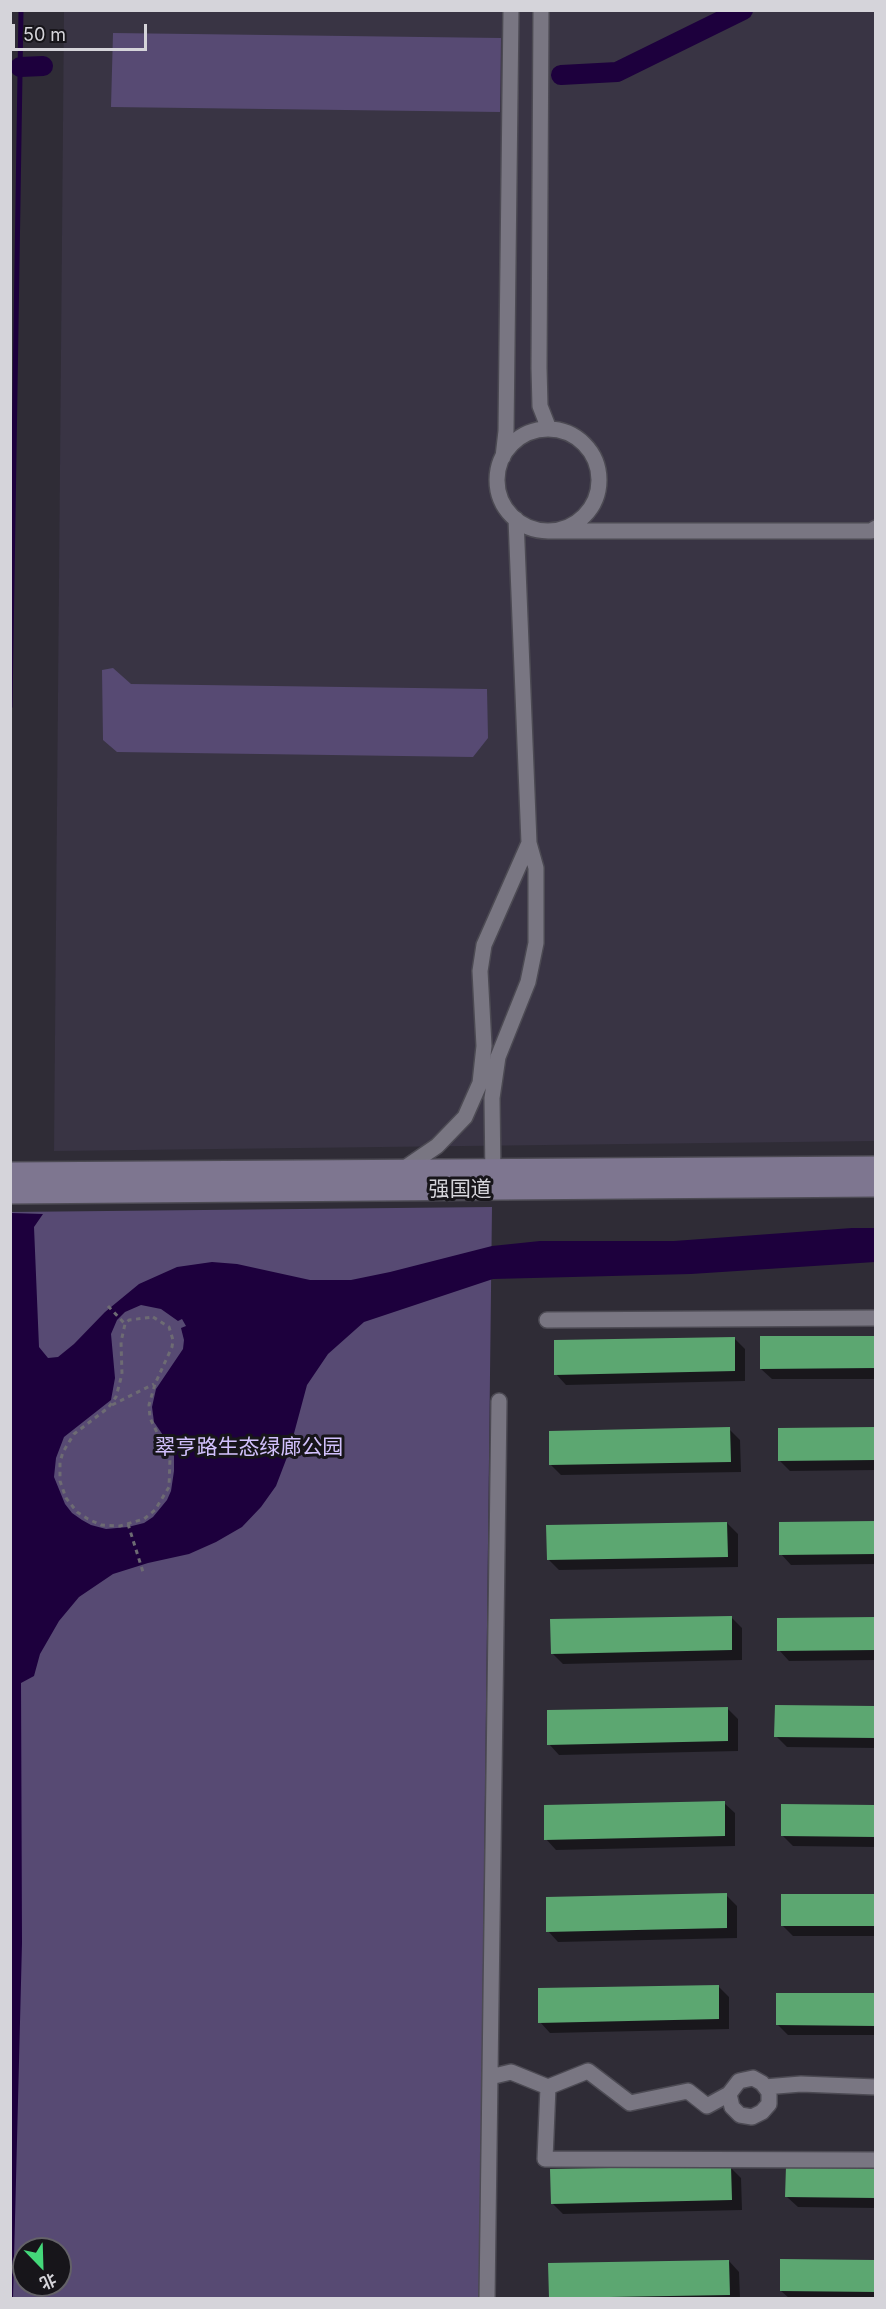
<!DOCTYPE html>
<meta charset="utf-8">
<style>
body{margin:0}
#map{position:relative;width:886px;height:2309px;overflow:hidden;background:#2f2c36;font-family:Inter,"Noto Sans SC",sans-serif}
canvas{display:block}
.frame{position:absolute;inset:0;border:12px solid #d5d4da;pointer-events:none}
.north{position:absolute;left:12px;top:2237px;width:60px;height:60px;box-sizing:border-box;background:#17151a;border:2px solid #636167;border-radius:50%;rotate:157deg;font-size:16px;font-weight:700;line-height:24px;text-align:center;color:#d5d4da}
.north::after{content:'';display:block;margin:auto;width:21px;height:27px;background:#44d77a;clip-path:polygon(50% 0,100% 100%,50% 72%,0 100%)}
.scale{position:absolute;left:12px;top:24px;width:135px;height:27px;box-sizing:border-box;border:3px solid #d5d4da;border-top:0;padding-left:8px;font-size:18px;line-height:21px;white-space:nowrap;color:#d5d4da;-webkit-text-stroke:4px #17151a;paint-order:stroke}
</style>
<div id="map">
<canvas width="886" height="2309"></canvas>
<div class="frame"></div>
<div class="north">北</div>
<div class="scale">50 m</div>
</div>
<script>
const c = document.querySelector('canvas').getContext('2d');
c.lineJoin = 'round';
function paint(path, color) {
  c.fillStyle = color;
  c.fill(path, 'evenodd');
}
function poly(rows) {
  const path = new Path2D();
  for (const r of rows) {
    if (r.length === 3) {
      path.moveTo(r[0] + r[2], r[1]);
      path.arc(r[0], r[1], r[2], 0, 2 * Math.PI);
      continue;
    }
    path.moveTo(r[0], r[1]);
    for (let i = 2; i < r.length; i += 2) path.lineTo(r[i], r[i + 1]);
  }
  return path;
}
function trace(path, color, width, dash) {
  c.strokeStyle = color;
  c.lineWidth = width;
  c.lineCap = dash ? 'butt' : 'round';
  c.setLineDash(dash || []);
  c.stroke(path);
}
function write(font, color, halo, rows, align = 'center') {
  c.font = font + ' Inter,"Noto Sans SC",sans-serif';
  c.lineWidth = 6;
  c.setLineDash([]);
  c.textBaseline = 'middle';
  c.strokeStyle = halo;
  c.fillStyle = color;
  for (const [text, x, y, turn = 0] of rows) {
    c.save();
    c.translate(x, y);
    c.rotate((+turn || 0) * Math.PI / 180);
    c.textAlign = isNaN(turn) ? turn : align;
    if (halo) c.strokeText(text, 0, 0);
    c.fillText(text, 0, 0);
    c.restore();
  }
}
const built = poly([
 [64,11,875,11,875,1141,54,1151]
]);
const green = poly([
 [113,33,501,38,500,112,111,107],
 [113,668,131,684,487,689,488,738,473,757,117,752,103,740,102,670],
 [492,1207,479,2298,11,2298,10,1212],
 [24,2249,60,2249,60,2285,24,2285]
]);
const water = poly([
 [11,1213,43,1214,34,1227,39,1347,48,1358,58,1357,74,1344,105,1312,139,1284,177,1267,212,1262,237,1264,310,1280,351,1280,390,1272,492,1246,540,1241,674,1241,852,1228,876,1228,875,1262,691,1274,493,1279,364,1322,328,1354,307,1385,289,1452,276,1486,261,1507,242,1527,216,1542,189,1554,148,1563,113,1574,79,1597,59,1621,40,1654,34,1676,21,1683,22,1943,13,2298,10,2298],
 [141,1305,161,1309,178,1321,182,1319,186,1326,181,1328,184,1340,183,1349,156,1389,152,1407,154,1422,167,1441,174,1456,174,1471,171,1491,167,1500,153,1517,144,1523,128,1527,106,1529,91,1525,82,1520,72,1513,65,1504,54,1477,56,1458,64,1437,111,1400,115,1378,111,1334,117,1320,125,1312]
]);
const shadow = poly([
 [876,1337,876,1379,772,1379,761,1369],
 [734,1338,745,1349,745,1381,566,1385,556,1374],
 [729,1429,740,1440,741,1472,561,1475,551,1465],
 [876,1429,876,1470,790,1471,779,1460],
 [876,1522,876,1564,791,1565,781,1554],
 [727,1523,738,1534,738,1567,559,1570,548,1559],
 [731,1617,742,1628,742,1660,563,1664,552,1653],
 [876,1618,876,1660,789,1661,779,1650],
 [876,1707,876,1748,787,1747,776,1736],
 [727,1708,738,1719,738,1751,559,1755,549,1744],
 [724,1803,735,1813,735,1846,556,1850,546,1839],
 [876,1806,876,1847,793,1846,782,1835],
 [726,1895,737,1906,737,1938,558,1942,548,1931],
 [876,1896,876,1936,793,1936,782,1925],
 [718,1986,729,1997,729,2029,550,2033,540,2022],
 [876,1995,876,2035,788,2035,777,2024],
 [730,2167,741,2178,742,2210,563,2214,552,2203],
 [876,2168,876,2208,798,2207,787,2197],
 [729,2261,739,2272,740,2298,550,2297],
 [876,2262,876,2298,789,2298,781,2291]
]);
const stream = poly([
 [10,707,21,10]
]);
const canal = poly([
 [20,67,43,66],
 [561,75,617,72,743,10]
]);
const building = poly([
 [760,1336,876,1336,876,1368,760,1369],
 [735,1337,735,1371,554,1375,554,1340],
 [730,1427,731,1462,549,1465,549,1431],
 [876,1427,876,1460,778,1461,778,1428],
 [876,1521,876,1554,779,1555,779,1522],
 [727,1522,728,1557,547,1560,546,1525],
 [732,1616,732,1650,551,1654,550,1619],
 [876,1617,876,1650,777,1651,777,1618],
 [775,1705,876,1706,876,1738,774,1737],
 [728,1707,728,1741,547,1745,547,1710],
 [725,1801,725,1836,544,1840,544,1805],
 [781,1804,876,1805,876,1837,781,1836],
 [727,1893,727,1928,546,1932,546,1897],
 [781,1894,876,1894,876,1926,781,1926],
 [719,1985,719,2019,538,2023,538,1988],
 [776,1993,876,1993,876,2026,776,2025],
 [731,2166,732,2200,551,2204,550,2169],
 [786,2166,876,2166,876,2198,785,2197],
 [780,2259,876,2260,876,2292,780,2291],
 [729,2260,730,2295,549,2298,548,2263]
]);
const path = poly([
 [108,1306,125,1324],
 [153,1317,169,1327,173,1340,172,1347,155,1384,149,1405,150,1418,170,1459,169,1487,155,1510,144,1519,120,1526,101,1525,88,1519,77,1512,66,1498,60,1481,60,1462,63,1452,74,1434,108,1408,116,1397,122,1374,121,1342,125,1324,129,1320,153,1317],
 [112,1405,154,1384],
 [128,1524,143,1572]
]);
const street = poly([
 [541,10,539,368,540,406,549,429],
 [548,480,51],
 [503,457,506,431,511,10],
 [549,531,871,531,876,528],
 [402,1170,437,1146,465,1117,480,1083,484,1046,480,971,484,945,529,843,516,519],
 [493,1178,492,1098,498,1057,528,982,536,943,536,868,529,843],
 [547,1320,876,1318],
 [490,2077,511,2072,548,2087],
 [765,2087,801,2084,876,2087],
 [729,2094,732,2107,740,2115,752,2117,762,2112,769,2104,769,2092,762,2083,753,2078,739,2081,729,2094,707,2106,688,2091,630,2103,588,2071,548,2087,545,2159,876,2160],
 [487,2298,499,1401]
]);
const secondary = poly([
 [10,1173,876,1167],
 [10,1193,876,1186]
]);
const streetNames = [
 ["强国道",460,1190]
];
const parkNames = [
 ["翠亨路生态绿廊公园",249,1448]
];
paint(built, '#393444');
paint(green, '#574a73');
paint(water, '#1d003d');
paint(shadow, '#0007');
trace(stream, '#1d003d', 5);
trace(canal, '#1d003d', 20);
paint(building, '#5ca771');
trace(street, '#4c4a53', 18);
trace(secondary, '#4c4a53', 24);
trace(path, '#6d6b73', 3, [4.5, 4.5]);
trace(street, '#797682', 15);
trace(secondary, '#7e7690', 21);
write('21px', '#d5d4da', '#17151a', streetNames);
write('21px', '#d2c1fc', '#17151a', parkNames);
</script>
